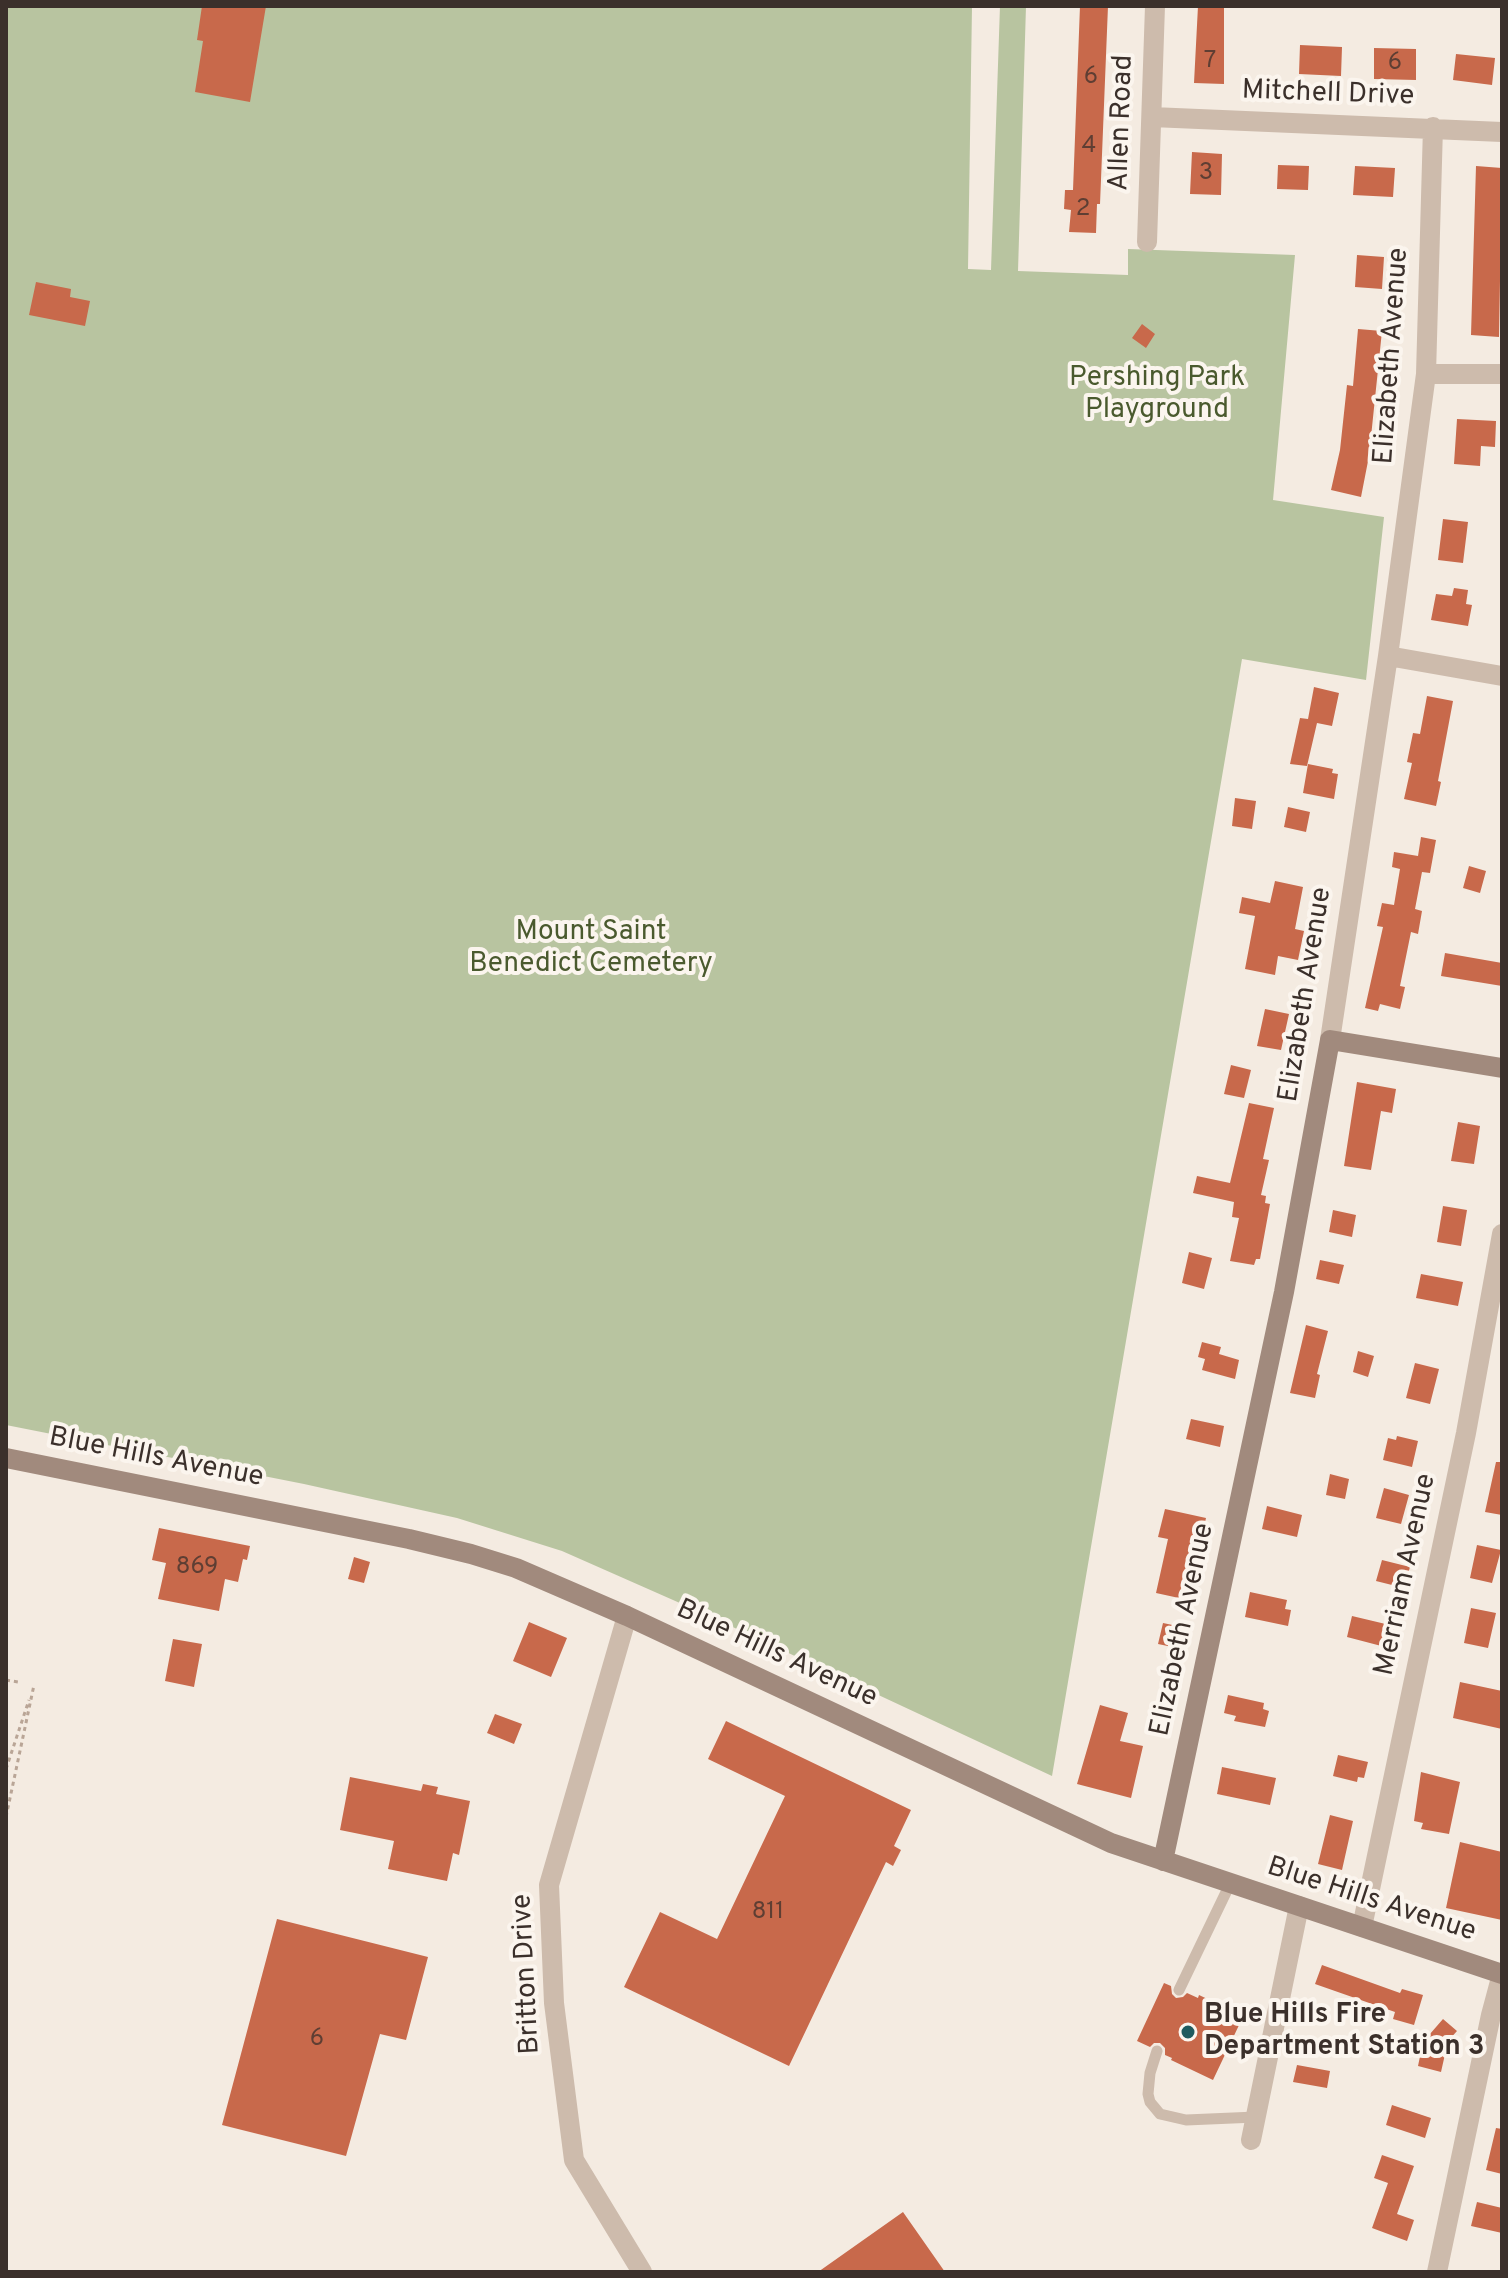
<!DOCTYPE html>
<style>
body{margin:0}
#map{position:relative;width:1508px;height:2278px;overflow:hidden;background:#f4ebe1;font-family:Overpass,sans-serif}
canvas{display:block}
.frame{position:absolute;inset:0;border:8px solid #3b302b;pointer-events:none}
</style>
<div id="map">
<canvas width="1508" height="2278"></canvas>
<div class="frame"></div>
</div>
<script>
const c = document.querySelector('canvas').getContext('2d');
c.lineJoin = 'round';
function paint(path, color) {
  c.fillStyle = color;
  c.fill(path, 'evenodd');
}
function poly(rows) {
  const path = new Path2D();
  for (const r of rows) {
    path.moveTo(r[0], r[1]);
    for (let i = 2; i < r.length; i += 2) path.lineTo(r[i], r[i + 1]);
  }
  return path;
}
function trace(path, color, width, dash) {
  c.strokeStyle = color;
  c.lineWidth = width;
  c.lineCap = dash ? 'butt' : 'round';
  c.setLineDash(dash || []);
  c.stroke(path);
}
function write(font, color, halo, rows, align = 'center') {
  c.font = font + ' Overpass,sans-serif';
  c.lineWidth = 8;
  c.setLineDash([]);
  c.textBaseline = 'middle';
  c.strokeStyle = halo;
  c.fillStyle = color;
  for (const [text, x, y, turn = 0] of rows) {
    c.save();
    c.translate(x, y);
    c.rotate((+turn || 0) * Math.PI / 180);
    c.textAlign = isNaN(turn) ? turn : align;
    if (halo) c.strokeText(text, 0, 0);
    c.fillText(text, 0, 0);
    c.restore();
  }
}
const green = poly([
 [6,6,972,6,968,269,991,270,1000,6,1026,6,1018,271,1128,275,1128,249,1295,255,1273,500,1384,517,1366,680,1242,659,1052,1776,707,1615,562,1551,457,1518,304,1484,6,1425]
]);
const building = poly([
 [202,6,266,6,250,102,195,92,203,41,197,40],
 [1080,6,1108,6,1100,204,1097,204,1096,233,1069,232,1071,210,1064,209,1065,190,1073,190],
 [1198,6,1224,6,1224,84,1194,83],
 [1300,45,1342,47,1341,76,1299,74],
 [1374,48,1416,49,1416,80,1374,79],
 [1456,54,1495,58,1492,85,1453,80],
 [1192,152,1222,154,1221,195,1190,194],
 [1278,165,1309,166,1308,190,1277,189],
 [1355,166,1395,168,1393,197,1353,195],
 [1476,166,1502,168,1499,337,1471,335],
 [1357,255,1384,257,1382,289,1355,287],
 [36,282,71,289,70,297,90,301,85,326,29,315],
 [1142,324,1155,334,1146,348,1132,338],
 [1358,329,1382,331,1369,456,1361,497,1331,490,1340,450,1347,385,1353,386],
 [1457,419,1496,421,1495,447,1481,446,1480,466,1454,464],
 [1443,519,1468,522,1463,563,1438,560],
 [1454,588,1468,590,1466,604,1472,605,1468,626,1431,620,1436,594,1452,596],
 [1314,687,1339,693,1332,726,1317,723,1307,766,1290,764,1300,718,1308,719],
 [1427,696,1453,701,1438,781,1441,782,1436,806,1404,799,1412,763,1407,762,1413,733,1420,734],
 [1308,764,1333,769,1332,773,1338,774,1334,799,1303,793],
 [1235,798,1256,801,1252,829,1232,826],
 [1288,807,1310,812,1306,832,1284,827],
 [1421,837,1436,840,1430,873,1422,872,1415,909,1422,911,1418,934,1411,932,1400,986,1405,987,1400,1009,1380,1004,1378,1011,1365,1008,1383,927,1377,926,1382,903,1394,905,1400,869,1392,867,1394,852,1418,856],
 [1469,866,1486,871,1480,893,1463,888],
 [1275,881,1303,887,1295,929,1304,931,1298,960,1278,956,1275,975,1245,969,1255,916,1239,913,1242,897,1270,903],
 [1445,953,1502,963,1502,986,1441,976],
 [1265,1009,1289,1014,1281,1050,1257,1046],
 [1231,1065,1251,1070,1244,1098,1224,1094],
 [1357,1082,1396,1089,1392,1113,1381,1111,1371,1170,1344,1166],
 [1249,1103,1274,1108,1263,1159,1269,1160,1261,1195,1266,1196,1265,1203,1270,1204,1260,1259,1256,1259,1254,1265,1230,1261,1239,1218,1232,1217,1234,1202,1193,1193,1197,1176,1230,1183],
 [1458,1122,1480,1126,1474,1164,1451,1161],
 [1443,1206,1467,1210,1461,1246,1437,1242],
 [1333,1210,1356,1215,1352,1237,1329,1232],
 [1189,1252,1212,1258,1204,1289,1182,1283],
 [1320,1260,1344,1265,1339,1284,1316,1279],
 [1421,1274,1463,1282,1458,1306,1416,1298],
 [1306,1325,1328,1331,1317,1374,1320,1375,1315,1398,1290,1393],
 [1202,1342,1221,1347,1219,1354,1239,1360,1235,1379,1202,1370,1205,1359,1198,1357],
 [1358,1351,1374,1356,1368,1377,1353,1372],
 [1415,1363,1439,1369,1430,1404,1406,1398],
 [1191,1419,1224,1426,1220,1447,1186,1439],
 [1397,1436,1418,1441,1412,1467,1383,1460,1388,1438,1396,1440],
 [1496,1462,1502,1462,1502,1515,1485,1512],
 [1330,1474,1349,1479,1345,1499,1326,1495],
 [1384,1488,1409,1495,1401,1524,1376,1518],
 [1267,1506,1302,1515,1297,1537,1262,1529],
 [1165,1509,1206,1518,1192,1580,1183,1578,1179,1598,1156,1593,1168,1539,1158,1537],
 [159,1528,250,1546,247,1560,243,1559,238,1582,225,1579,219,1611,158,1599,166,1563,152,1560],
 [1477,1545,1501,1550,1492,1583,1470,1578],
 [354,1557,370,1562,364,1583,348,1579],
 [1382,1560,1410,1567,1404,1588,1376,1581],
 [1250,1592,1287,1600,1285,1609,1291,1610,1288,1626,1245,1617],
 [1471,1608,1496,1613,1488,1648,1464,1643],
 [1352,1616,1394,1626,1389,1648,1347,1637],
 [529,1622,567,1638,551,1677,513,1661],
 [1163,1623,1187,1628,1182,1649,1158,1644],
 [173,1639,202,1644,194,1687,165,1681],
 [1460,1682,1502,1691,1502,1729,1453,1718],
 [1228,1695,1264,1703,1263,1709,1269,1711,1265,1727,1234,1721,1236,1716,1224,1713],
 [1100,1705,1128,1713,1120,1741,1143,1746,1131,1798,1077,1784],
 [495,1714,522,1724,514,1744,487,1733],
 [726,1721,911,1810,894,1846,901,1850,893,1866,886,1862,789,2066,624,1987,660,1912,717,1939,785,1796,708,1759],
 [1338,1755,1368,1762,1364,1778,1358,1777,1357,1782,1333,1776],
 [1222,1767,1276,1778,1270,1805,1217,1794],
 [1421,1772,1460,1782,1449,1834,1421,1829,1423,1823,1414,1821],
 [350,1777,421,1791,423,1784,438,1787,436,1794,470,1801,459,1855,453,1853,447,1881,388,1869,394,1841,340,1830],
 [1330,1815,1353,1821,1342,1870,1318,1864],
 [1460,1842,1502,1852,1502,1920,1446,1908],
 [277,1919,428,1957,406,2040,380,2034,346,2156,222,2125],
 [1322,1965,1400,1993,1402,1989,1423,1995,1414,2025,1393,2019,1395,2012,1315,1984],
 [1164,1983,1171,1986,1172,1994,1176,1998,1183,1997,1187,1993,1198,1998,1199,1995,1235,2012,1231,2019,1240,2023,1213,2080,1171,2060,1172,2058,1165,2055,1165,2048,1160,2043,1154,2043,1150,2047,1137,2041],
 [1443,2019,1457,2031,1448,2041,1441,2072,1418,2066,1423,2042],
 [1297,2065,1330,2071,1327,2088,1293,2082],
 [1392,2105,1431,2118,1425,2138,1386,2125],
 [1496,2128,1502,2129,1502,2174,1486,2170],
 [1382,2155,1414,2166,1397,2214,1414,2220,1407,2241,1372,2228,1388,2183,1374,2178],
 [1477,2202,1502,2208,1502,2233,1471,2226],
 [903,2212,945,2272,818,2272]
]);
const path = poly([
 [6,1680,18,1682],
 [6,1769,29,1700],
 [6,1817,34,1685]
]);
const lane = poly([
 [1179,1990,1230,1884],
 [1157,2051,1150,2073,1148,2094,1150,2102,1160,2114,1186,2120,1256,2117]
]);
const street = poly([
 [1152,117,1502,132],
 [1147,242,1155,6],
 [1426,374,1502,374],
 [1388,656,1502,676],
 [1330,1040,1388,656,1426,374,1433,127],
 [627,1616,549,1885,554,2003,574,2160,642,2272],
 [1362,1927,1466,1433,1502,1234],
 [1251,2140,1299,1906],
 [1437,2272,1491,2015,1502,1974]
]);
const secondary = poly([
 [6,1458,409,1539,471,1554,516,1568,627,1616,1111,1843,1502,1974],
 [1163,1861,1284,1292,1330,1040,1502,1068]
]);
const markers = [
 [1188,2032,8,"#1f5a5e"]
];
const numberNames = [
 ["7",1210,62],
 ["6",1395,64],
 ["6",1091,78],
 ["4",1089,147],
 ["3",1206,174],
 ["2",1083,210],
 ["869",197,1568],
 ["811",768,1913],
 ["6",317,2040]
];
const streetNames = [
 ["Mitchell Drive",1328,95,2],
 ["Allen Road",1123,123,-88],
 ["Elizabeth Avenue",1393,356,-86],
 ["Elizabeth Avenue",1307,995,-81],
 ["Blue Hills Avenue",156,1459,11],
 ["Merriam Avenue",1407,1575,-78],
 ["Elizabeth Avenue",1184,1630,-78],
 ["Blue Hills Avenue",776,1655,25],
 ["Blue Hills Avenue",1371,1901,18],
 ["Britton Drive",528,1974,-93]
];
const parkNames = [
 ["Pershing Park",1157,379],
 ["Playground",1157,411],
 ["Mount Saint",591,933],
 ["Benedict Cemetery",591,965]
];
const poiNames = [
 ["Blue Hills Fire",1204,2016],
 ["Department Station 3",1204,2048]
];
paint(green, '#b8c4a0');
paint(building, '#c8694b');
trace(path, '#b9a596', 3, [4, 4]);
trace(lane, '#cdbbac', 11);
trace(street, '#cdbbac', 20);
trace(secondary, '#a18a7d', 20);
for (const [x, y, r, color] of markers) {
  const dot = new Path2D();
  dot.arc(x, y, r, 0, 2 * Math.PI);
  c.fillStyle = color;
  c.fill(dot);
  trace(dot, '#fbf5ee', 3);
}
write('24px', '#5e3e33', null, numberNames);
write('28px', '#3b302b', '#fbf5ee', streetNames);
write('28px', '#4a5a2e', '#fbf5ee', parkNames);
write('bold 28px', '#3b302b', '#fbf5ee', poiNames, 'left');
</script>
